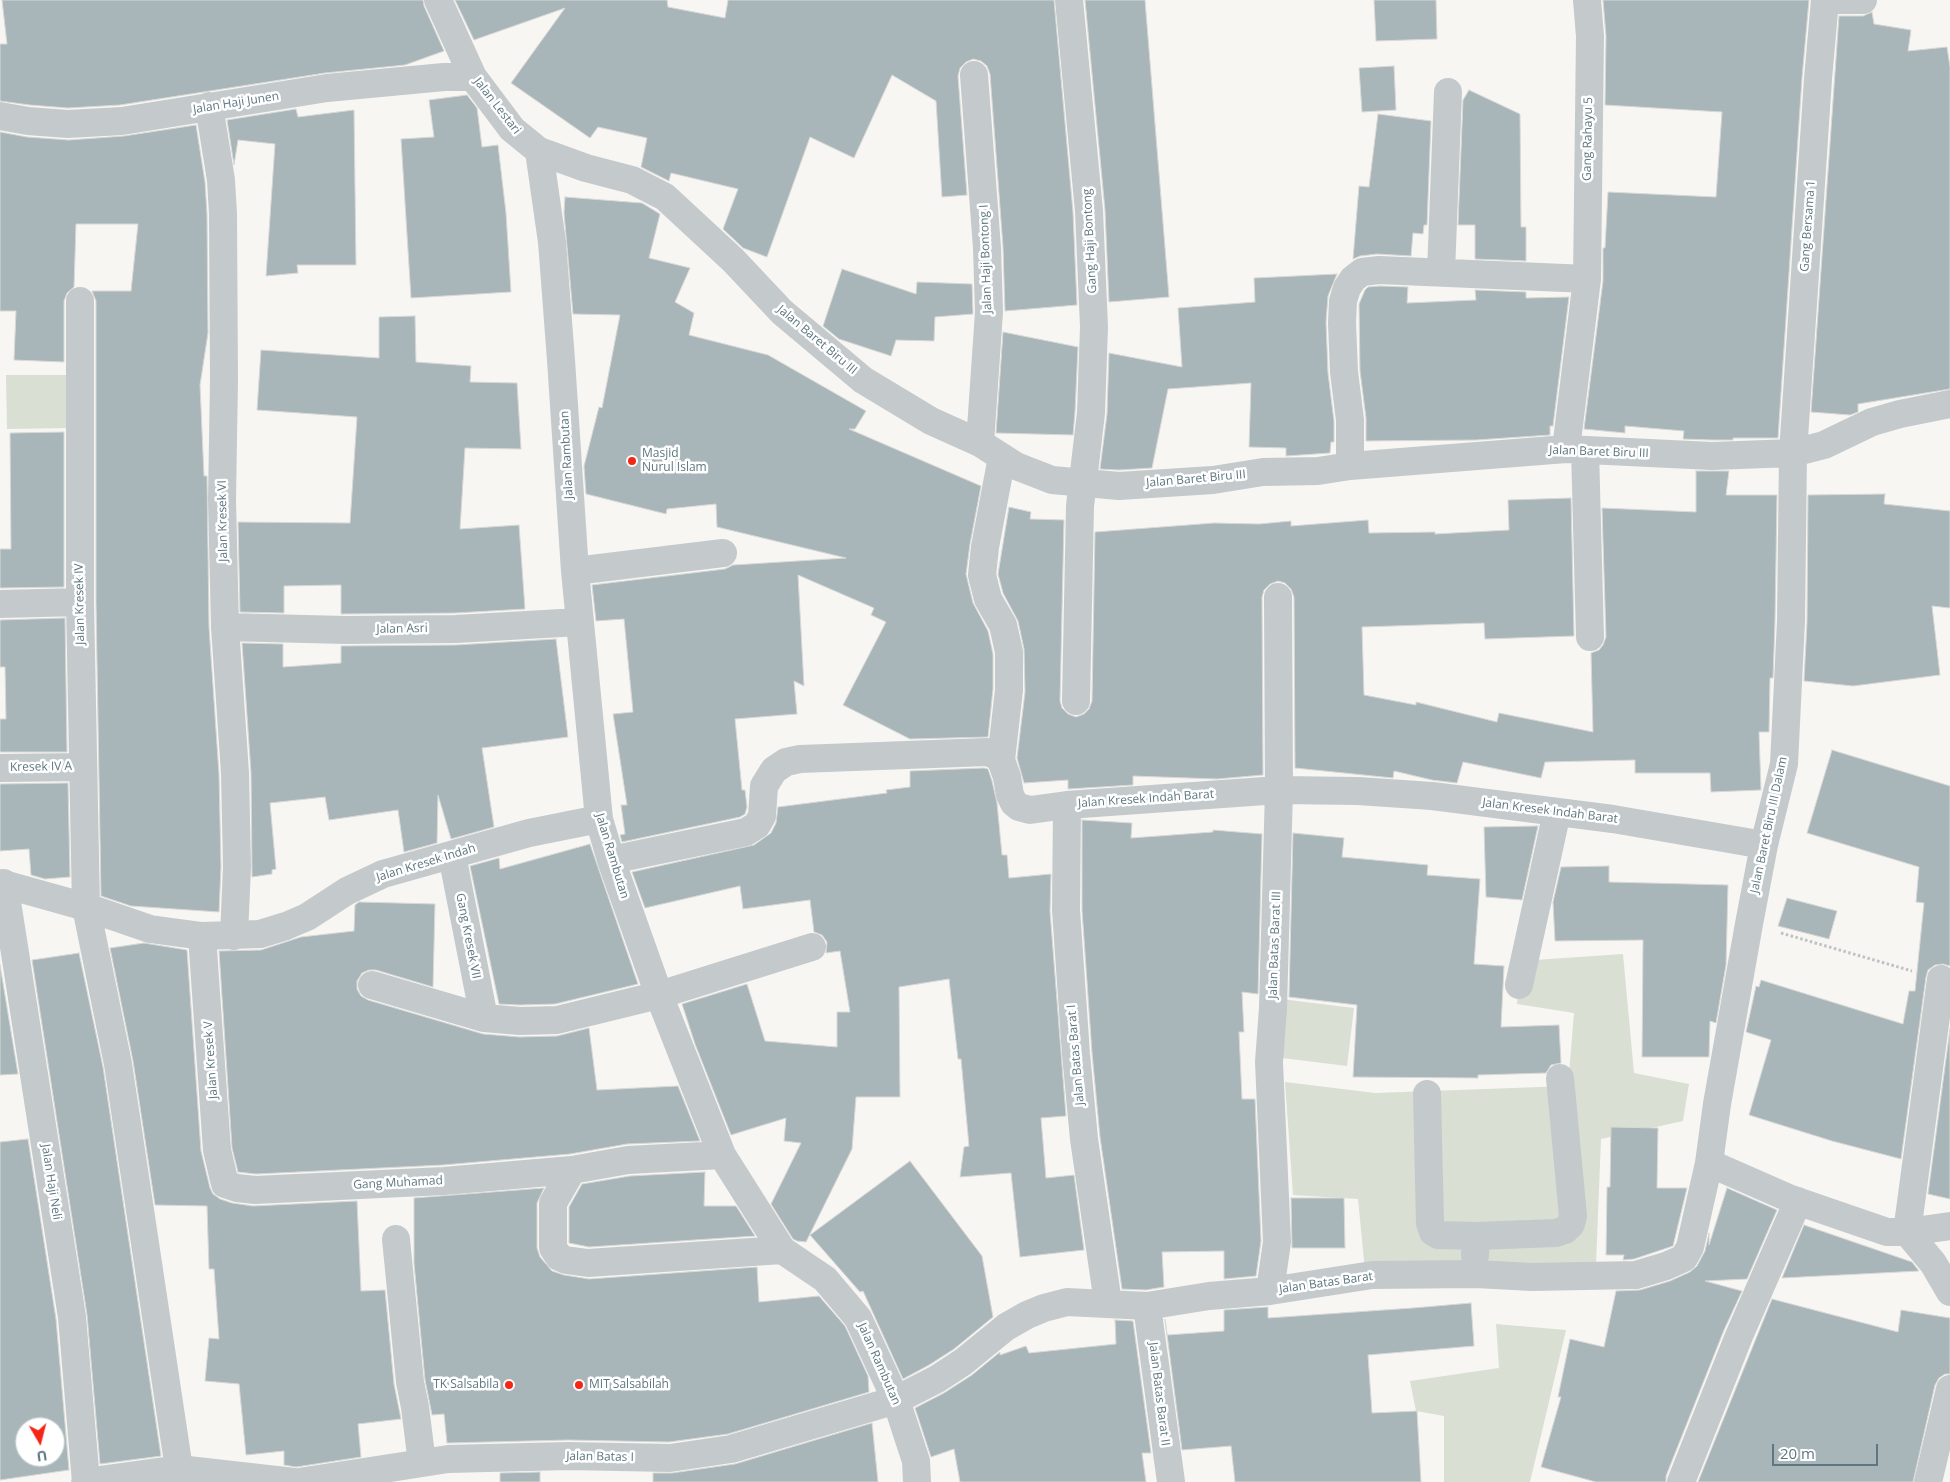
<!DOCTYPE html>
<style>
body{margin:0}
#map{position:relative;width:1950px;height:1482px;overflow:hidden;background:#f7f6f3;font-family:"Open Sans",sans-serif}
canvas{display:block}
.north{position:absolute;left:15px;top:1417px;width:50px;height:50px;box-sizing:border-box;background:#fff;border:1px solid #bfc9cd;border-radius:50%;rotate:172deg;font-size:14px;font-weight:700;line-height:20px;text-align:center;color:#5e7781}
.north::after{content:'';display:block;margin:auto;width:18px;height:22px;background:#f42615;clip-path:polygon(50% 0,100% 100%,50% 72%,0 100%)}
.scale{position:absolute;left:1772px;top:1444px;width:106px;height:22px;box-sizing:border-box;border:2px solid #5e7781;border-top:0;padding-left:6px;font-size:15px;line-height:18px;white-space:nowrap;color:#5e7781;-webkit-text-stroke:4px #fff;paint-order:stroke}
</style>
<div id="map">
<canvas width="1950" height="1482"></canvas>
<div class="north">U</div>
<div class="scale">20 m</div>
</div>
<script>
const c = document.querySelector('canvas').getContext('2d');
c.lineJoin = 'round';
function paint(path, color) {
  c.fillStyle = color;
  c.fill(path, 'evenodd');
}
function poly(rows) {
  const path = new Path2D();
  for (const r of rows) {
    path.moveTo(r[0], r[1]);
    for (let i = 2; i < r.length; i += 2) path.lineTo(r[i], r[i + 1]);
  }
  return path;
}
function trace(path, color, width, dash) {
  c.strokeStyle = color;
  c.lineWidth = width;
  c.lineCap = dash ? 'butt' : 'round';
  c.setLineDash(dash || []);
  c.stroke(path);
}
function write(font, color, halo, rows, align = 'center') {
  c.font = font + ' "Open Sans",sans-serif';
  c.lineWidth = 5;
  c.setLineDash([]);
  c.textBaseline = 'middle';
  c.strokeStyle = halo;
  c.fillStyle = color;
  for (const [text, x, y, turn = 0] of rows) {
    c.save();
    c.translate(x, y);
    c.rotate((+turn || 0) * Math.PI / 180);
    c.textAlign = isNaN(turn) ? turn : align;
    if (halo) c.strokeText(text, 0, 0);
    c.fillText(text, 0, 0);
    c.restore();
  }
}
const green = poly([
 [6,375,69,375,70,428,7,429],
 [1623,954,1634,1073,1689,1084,1683,1121,1601,1139,1596,1265,1366,1281,1358,1199,1293,1195,1285,1082,1375,1093,1568,1086,1574,1013,1517,1004,1520,961],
 [1281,999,1354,1008,1347,1066,1274,1057],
 [1496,1324,1566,1330,1530,1482,1444,1482,1444,1416,1416,1411,1410,1381,1499,1368]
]);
const building = poly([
 [2,0,423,0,424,6,444,51,405,65,325,73,120,105,68,108,30,105,0,101,0,44,7,44,2,0],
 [455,0,667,0,668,7,725,18,728,0,1054,0,1073,212,1077,305,1005,311,1003,247,990,74,987,66,981,61,973,59,966,62,960,68,958,76,967,195,942,197,936,101,892,75,854,158,810,137,767,257,743,248,723,229,738,189,671,173,669,181,641,167,647,138,598,127,590,138,511,83,565,8,474,40,455,0],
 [1085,0,1145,0,1169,297,1109,302,1105,210,1085,0],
 [1374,0,1436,0,1437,39,1376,41,1374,0],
 [1603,0,1809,0,1802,78,1778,438,1733,438,1733,440,1712,440,1683,439,1684,431,1625,426,1625,433,1584,429,1603,281,1603,248,1605,248,1608,192,1716,197,1722,112,1605,105,1606,36,1603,0],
 [1872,12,1874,24,1911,30,1908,51,1947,47,1950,67,1950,389,1858,404,1858,412,1850,415,1811,412,1839,16,1863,16,1872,12],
 [1394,66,1396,110,1362,112,1359,68,1394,66],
 [1469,90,1520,114,1521,227,1526,227,1526,261,1475,259,1475,225,1458,225,1463,100,1469,90],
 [467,95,477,108,482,147,498,145,506,213,511,292,411,298,401,139,434,137,429,100,467,95],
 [296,109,298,117,354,110,356,265,297,265,298,273,266,276,275,144,238,140,234,165,227,120,296,109],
 [1378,114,1431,121,1427,225,1424,225,1423,234,1413,233,1411,256,1377,254,1360,256,1353,259,1359,186,1369,187,1378,114],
 [196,125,205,182,207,214,208,333,200,385,204,476,207,476,209,627,219,774,221,867,219,912,131,906,101,896,96,602,96,301,92,291,131,291,138,224,76,224,74,287,67,293,64,301,64,362,14,360,16,311,0,311,0,132,27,137,69,140,124,136,196,125],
 [565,197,642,203,660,214,649,258,690,268,675,302,694,313,689,335,768,355,866,411,855,429,849,429,981,486,970,544,966,574,973,603,988,631,993,654,993,689,988,737,910,739,843,705,886,622,871,615,874,608,798,575,804,686,794,681,797,714,735,719,742,790,745,790,747,807,745,814,740,817,622,842,620,835,625,834,621,805,627,805,613,714,633,712,624,619,596,621,592,585,725,569,733,565,846,558,717,527,716,504,667,509,666,514,586,494,584,466,599,407,602,408,620,315,573,314,564,213,565,197],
 [842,269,916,294,917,282,972,284,973,314,935,317,934,341,896,340,891,356,839,339,823,326,842,269],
 [1337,274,1328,296,1326,322,1328,373,1334,421,1334,442,1331,442,1330,453,1286,456,1286,448,1249,447,1251,383,1168,389,1152,468,1119,470,1100,469,1107,414,1109,353,1182,367,1178,308,1255,302,1254,278,1337,274],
 [1380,286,1408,287,1407,303,1476,300,1475,290,1526,292,1526,298,1569,297,1553,426,1550,426,1550,435,1476,440,1366,441,1366,418,1360,371,1359,304,1365,290,1368,287,1380,286],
 [415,316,416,362,471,366,470,382,517,383,521,449,465,448,460,529,519,525,525,609,455,613,341,614,341,585,284,586,284,613,240,612,238,522,350,523,357,417,257,410,261,350,379,358,379,317,415,316],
 [1003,332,1078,347,1075,412,1073,435,996,433,1003,332],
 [64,432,64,587,0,588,0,549,11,549,10,433,64,432],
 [1696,471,1729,471,1726,495,1777,495,1775,621,1773,678,1770,678,1769,732,1759,732,1761,790,1711,792,1710,773,1635,773,1635,760,1545,762,1541,778,1463,762,1457,783,1432,780,1394,771,1393,778,1295,768,1294,597,1291,589,1285,583,1278,581,1270,584,1264,590,1262,597,1263,775,1217,779,1133,776,1133,785,1068,789,1068,780,1024,783,1017,758,1025,692,1024,649,1018,621,1003,593,998,574,1009,507,1031,512,1030,519,1064,520,1060,701,1062,708,1068,714,1076,717,1084,714,1089,709,1092,701,1095,532,1214,523,1259,524,1291,521,1291,526,1368,520,1369,533,1435,532,1435,534,1509,530,1508,500,1571,498,1574,636,1485,639,1484,623,1362,627,1364,695,1416,705,1416,702,1497,722,1499,713,1593,732,1591,653,1599,650,1603,645,1606,637,1602,508,1696,512,1696,471],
 [1885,494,1884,504,1950,511,1950,608,1932,606,1940,675,1853,686,1804,681,1807,622,1808,495,1885,494],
 [65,618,67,752,0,752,0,719,6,719,5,667,0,667,0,620,65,618],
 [556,639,568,737,482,748,494,827,451,839,438,795,437,843,404,852,398,810,329,820,325,797,270,803,276,869,272,870,272,874,252,877,251,773,242,643,283,644,283,667,341,663,341,646,456,645,556,639],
 [1832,750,1950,786,1950,966,1943,964,1935,965,1928,970,1926,977,1901,1159,1832,1141,1749,1115,1771,1040,1746,1032,1756,986,1759,987,1761,980,1903,1024,1909,991,1915,991,1924,903,1916,902,1919,867,1807,833,1832,750],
 [984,768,988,769,992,781,997,803,1002,855,1007,855,1009,878,1051,874,1050,911,1066,1116,1041,1118,1046,1178,1074,1175,1084,1250,1020,1257,1011,1173,960,1177,964,1147,969,1146,961,1059,958,1059,949,979,899,987,900,1097,856,1097,852,1149,806,1242,797,1241,793,1239,771,1204,801,1143,784,1141,786,1118,731,1135,695,1044,682,1004,747,984,765,1041,837,1047,837,1012,850,1012,840,951,826,953,827,942,822,935,814,932,810,900,743,909,740,886,645,908,632,872,754,845,771,833,776,823,778,807,887,793,886,790,910,787,910,771,984,768],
 [68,783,70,877,45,879,31,875,29,849,0,851,0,784,68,783],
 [1082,820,1132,823,1131,838,1213,832,1213,830,1262,834,1258,994,1242,992,1244,1032,1239,1032,1242,1099,1255,1099,1261,1241,1256,1276,1224,1279,1224,1251,1162,1252,1164,1287,1146,1290,1122,1289,1100,1137,1092,1053,1082,910,1082,820],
 [1538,826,1522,900,1486,897,1484,827,1538,826],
 [1293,833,1344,838,1342,857,1428,865,1427,875,1480,879,1474,964,1504,966,1501,1027,1559,1025,1561,1063,1551,1065,1546,1073,1478,1075,1478,1078,1353,1077,1357,1005,1289,997,1293,833],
 [590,844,638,984,555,1004,520,1005,499,1004,470,866,499,858,500,869,590,844],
 [1609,866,1609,882,1728,885,1726,965,1716,1023,1710,1021,1709,1057,1642,1057,1643,940,1555,941,1553,902,1561,867,1609,866],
 [1787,898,1837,911,1829,939,1778,926,1787,898],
 [359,902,435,904,433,987,376,970,369,970,362,973,357,981,357,989,361,996,368,1000,483,1034,520,1037,557,1036,589,1028,597,1090,678,1086,700,1141,627,1144,570,1154,443,1165,256,1174,238,1172,232,1148,219,951,261,950,301,937,354,931,355,905,359,902],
 [144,943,187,950,201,1151,210,1188,213,1194,220,1199,232,1203,253,1206,357,1201,361,1291,385,1290,394,1384,401,1419,358,1424,361,1457,296,1467,284,1465,284,1451,246,1455,239,1384,205,1381,209,1338,219,1339,214,1269,209,1269,207,1206,155,1205,133,1061,110,948,144,943],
 [79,953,103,1067,161,1456,100,1464,87,1315,32,960,79,953],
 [0,965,18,1074,0,1075,0,965],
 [1950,1029,1950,1199,1928,1194,1950,1029],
 [1611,1127,1658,1128,1657,1188,1687,1188,1673,1246,1634,1259,1623,1260,1624,1255,1606,1255,1607,1187,1610,1187,1611,1127],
 [28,1139,56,1319,69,1470,0,1480,0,1142,28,1139],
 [25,1427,55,1427,55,1457,25,1457,25,1427],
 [910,1161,982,1256,993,1317,954,1349,929,1365,903,1379,863,1291,860,1292,810,1235,910,1161],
 [705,1172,704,1206,736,1206,755,1236,589,1247,569,1243,569,1207,582,1184,630,1176,705,1172],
 [544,1188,537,1203,537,1248,540,1257,552,1271,564,1275,589,1279,757,1267,759,1302,819,1296,845,1326,868,1376,869,1392,728,1434,669,1442,568,1440,447,1443,444,1414,432,1415,425,1380,414,1263,414,1198,544,1188],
 [1727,1188,1777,1210,1747,1279,1705,1281,1742,1291,1724,1330,1666,1476,1666,1482,1596,1482,1541,1467,1561,1397,1558,1397,1570,1339,1604,1347,1616,1291,1640,1290,1670,1281,1690,1272,1697,1266,1705,1251,1709,1233,1709,1245,1727,1188],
 [1291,1198,1344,1198,1345,1248,1292,1248,1291,1198],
 [1804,1225,1912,1262,1919,1271,1782,1278,1804,1225],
 [1772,1299,1898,1332,1901,1310,1950,1318,1950,1374,1945,1374,1939,1378,1935,1385,1913,1482,1698,1482,1772,1299],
 [1471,1303,1474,1346,1368,1355,1372,1413,1417,1411,1421,1482,1235,1482,1231,1446,1182,1450,1165,1319,1167,1335,1224,1331,1224,1310,1268,1307,1268,1318,1413,1308,1471,1303],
 [1115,1320,1133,1321,1151,1453,1142,1453,1146,1482,960,1482,954,1449,931,1457,915,1408,944,1393,972,1375,1000,1352,1000,1355,1026,1346,1029,1353,1116,1344,1115,1320],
 [872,1423,878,1482,653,1482,653,1473,672,1473,735,1464,872,1423],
 [540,1472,540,1482,500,1482,500,1473,540,1472]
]);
const path = poly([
 [1781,933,1912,971]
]);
const street = poly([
 [438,0,473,77,512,129,539,151,586,168,632,180,665,197,733,260,782,312,863,380,931,421,980,443,1016,466,1052,480,1119,486,1213,480,1263,472,1318,471,1350,466,1566,449,1712,456,1793,453,1824,445,1872,422,1900,414,1950,404],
 [1069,0,1089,211,1094,327,1091,413,1080,506,1076,701],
 [1825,0,1863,0],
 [974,75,987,248,989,312,980,443],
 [209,106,221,180,223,214,224,380,222,500,225,627,235,773,237,867,234,936],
 [0,116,28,121,68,124,122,121,327,88,444,77,473,77],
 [539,151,552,242,561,360,575,571,599,819,611,860,659,995,722,1155,782,1250,825,1279,858,1318,896,1400,916,1461,917,1482],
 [1441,272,1448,92],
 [80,301,80,602,86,907,118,1064,179,1469],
 [1566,449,1587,279,1590,36,1587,0],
 [1585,450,1590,637],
 [1350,466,1350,420,1344,372,1342,323,1343,301,1347,288,1353,279,1362,272,1379,270,1587,279],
 [575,571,723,553],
 [0,604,80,602],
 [225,627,346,630,456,629,579,622],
 [1001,760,1009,690,1009,652,1003,625,988,599,982,575,985,547,1002,457],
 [0,768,83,767],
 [1067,805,1066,910,1076,1054,1084,1139,1108,1303],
 [452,855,484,1018],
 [611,860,746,832,757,825,762,816,764,786,774,770,786,762,800,759,987,752,995,755,1001,760,1007,777,1010,795,1014,803,1019,807,1030,810,1067,805,1279,790,1358,791,1432,796,1613,819,1764,845],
 [0,883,86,907,150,929,202,936,260,934,286,926,307,917,347,891,383,874,529,833,599,819],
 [4,883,72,1317,86,1482],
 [202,936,217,1150,225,1184,237,1188,255,1190,444,1181,572,1170],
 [1941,979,1907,1232,1950,1226],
 [372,985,484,1018,520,1021,557,1020,659,995,812,947],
 [1519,985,1557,812],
 [1427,1094,1430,1223,1433,1232,1438,1235,1476,1236,1475,1255],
 [722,1155,628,1160,572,1170,553,1203,553,1248,559,1257,566,1260,588,1263,782,1250],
 [1709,1163,1791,1199,1887,1232,1907,1232,1933,1263,1950,1292],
 [1476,1236,1556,1233,1565,1230,1571,1224,1573,1216,1560,1078],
 [396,1239,410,1382,415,1407,422,1463],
 [1270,1291,1277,1242,1269,1062,1273,1008,1279,790,1278,597],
 [1147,1306,1171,1482],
 [85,1482,179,1469,294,1482],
 [299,1482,448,1459,568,1456,670,1458,731,1449,896,1400,937,1379,963,1362,1006,1327,1027,1315,1044,1308,1067,1302,1147,1306,1209,1296,1270,1291,1372,1275,1476,1274,1532,1277,1636,1275,1666,1266,1684,1258,1690,1247,1709,1163,1717,1104,1749,924,1764,845,1784,764,1791,621,1793,453,1818,79,1825,0],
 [1681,1482,1739,1336,1798,1201],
 [1928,1482,1950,1389]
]);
const markers = [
 [632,461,5,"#f42615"],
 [509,1385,5,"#f42615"],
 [579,1385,5,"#f42615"]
];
const streetNames = [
 ["Jalan Haji Junen",236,103,-9],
 ["Jalan Lestari",497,106,52],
 ["Gang Rahayu 5",1588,139,-89],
 ["Gang Bersama 1",1808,226,-86],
 ["Gang Haji Bontong",1090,241,-93],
 ["Jalan Haji Bontong I",986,259,-92],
 ["Jalan Baret Biru III",817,340,40],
 ["Jalan Baret Biru III",1599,452,2],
 ["Jalan Rambutan",567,455,-93],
 ["Jalan Baret Biru III",1196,479,-5],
 ["Jalan Kresek VI",223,521,-91],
 ["Jalan Kresek IV",80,604,-91],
 ["Jalan Asri",402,629,-1],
 ["Kresek IV A",41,767,-1],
 ["Jalan Kresek Indah Barat",1146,799,-4],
 ["Jalan Kresek Indah Barat",1550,811,7],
 ["Jalan Baret Biru III Dalam",1769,825,-78],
 ["Jalan Rambutan",612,856,73],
 ["Jalan Kresek Indah",426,863,-17],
 ["Gang Kresek VII",468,936,79],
 ["Jalan Batas Barat III",1275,945,-88],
 ["Jalan Batas Barat I",1076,1055,-95],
 ["Jalan Kresek V",211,1060,-94],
 ["Jalan Haji Neli",51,1182,81],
 ["Gang Muhamad",398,1183,-3],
 ["Jalan Batas Barat",1326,1283,-8],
 ["Jalan Rambutan",879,1364,66],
 ["Jalan Batas Barat II",1159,1394,83],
 ["Jalan Batas I",600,1457,1]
];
const poiNames = [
 ["Masjid",642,454],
 ["Nurul Islam",642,468],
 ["TK Salsabila",499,1385,"right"],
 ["MIT Salsabilah",589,1385]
];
paint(green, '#d9dfd3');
paint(building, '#a9b6b9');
trace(building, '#d8d8d5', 1);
trace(path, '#bfc2c4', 3, [2.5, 2.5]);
trace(street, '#c4c9cc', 28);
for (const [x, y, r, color] of markers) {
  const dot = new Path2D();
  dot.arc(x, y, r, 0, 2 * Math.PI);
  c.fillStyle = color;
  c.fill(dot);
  trace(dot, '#fff', 2);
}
write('12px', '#5e7781', '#fff', streetNames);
write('12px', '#5e7781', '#fff', poiNames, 'left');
</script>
